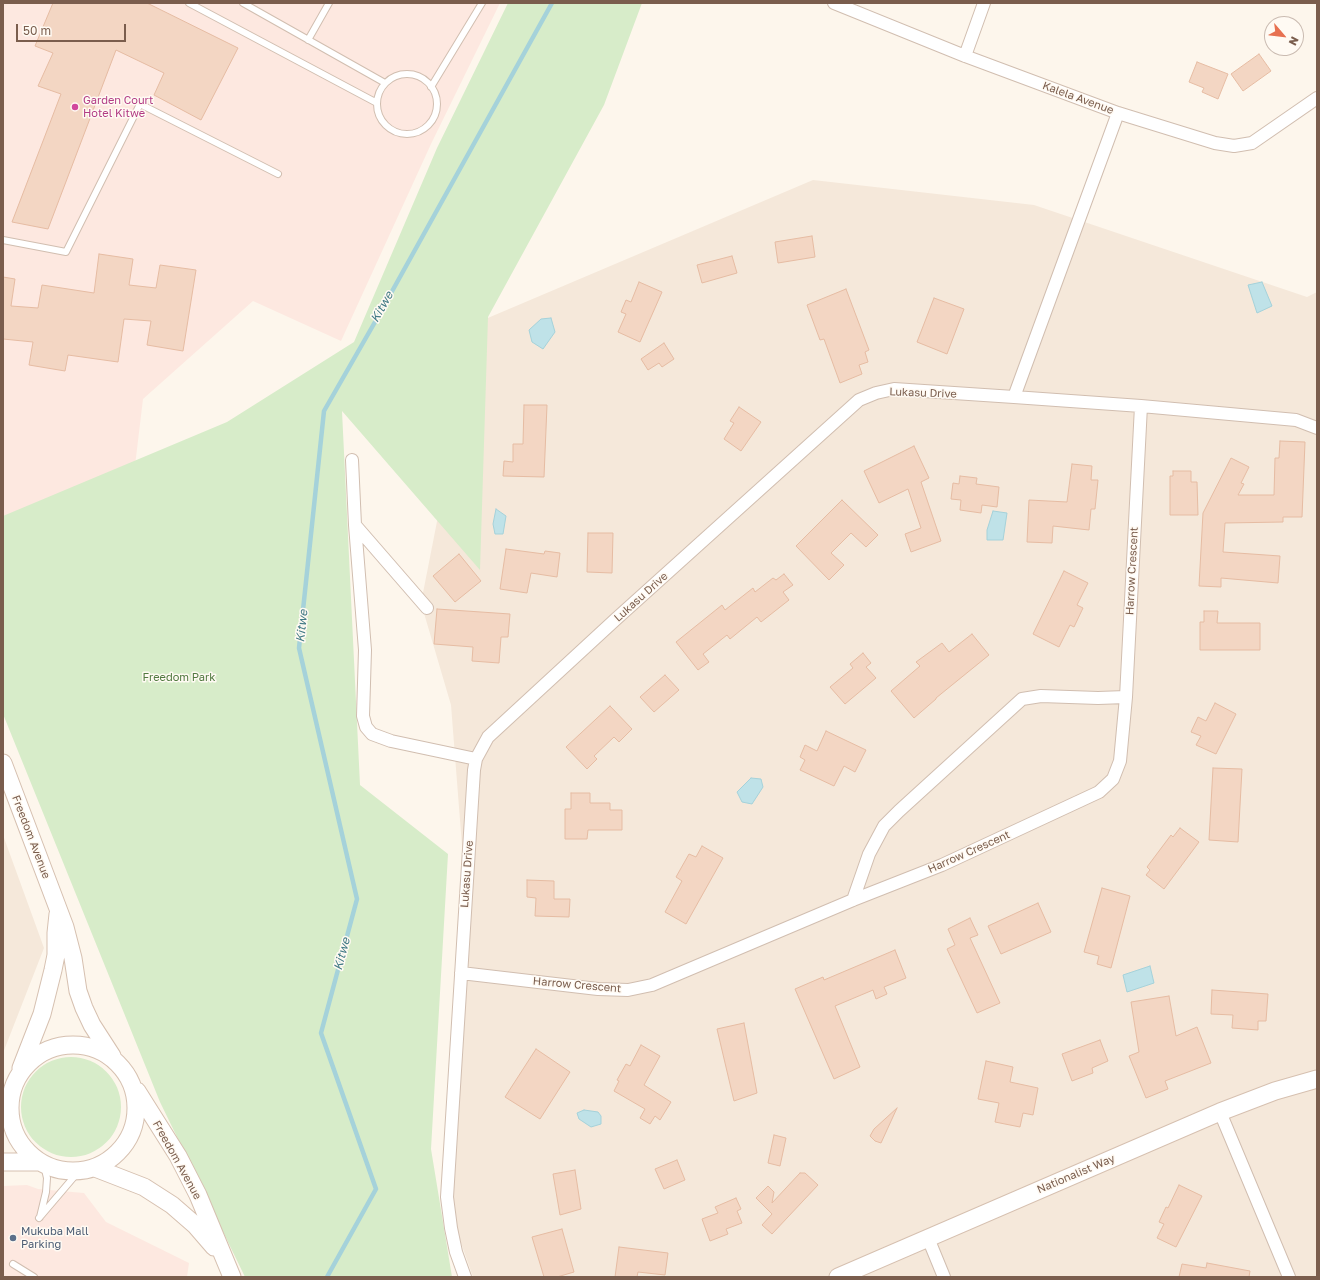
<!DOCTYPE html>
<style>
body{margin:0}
#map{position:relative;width:1320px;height:1280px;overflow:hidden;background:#fdf6ec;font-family:"Golos Text",sans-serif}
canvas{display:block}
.frame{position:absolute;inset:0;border:4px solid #7a5d4d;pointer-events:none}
.north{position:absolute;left:1264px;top:16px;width:40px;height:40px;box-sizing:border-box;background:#fffaf3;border:1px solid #cabbb1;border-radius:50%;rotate:118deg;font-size:11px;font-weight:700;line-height:16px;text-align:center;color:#7a5d4d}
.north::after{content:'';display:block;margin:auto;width:14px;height:18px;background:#e77151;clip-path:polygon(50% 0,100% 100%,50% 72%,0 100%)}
.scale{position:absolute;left:16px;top:24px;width:110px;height:18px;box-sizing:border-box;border:2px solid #7a5d4d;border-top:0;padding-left:5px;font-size:12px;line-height:14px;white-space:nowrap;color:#7a5d4d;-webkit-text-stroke:3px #fffaf3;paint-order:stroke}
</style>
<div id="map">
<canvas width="1320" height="1280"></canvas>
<div class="frame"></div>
<div class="north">N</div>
<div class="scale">50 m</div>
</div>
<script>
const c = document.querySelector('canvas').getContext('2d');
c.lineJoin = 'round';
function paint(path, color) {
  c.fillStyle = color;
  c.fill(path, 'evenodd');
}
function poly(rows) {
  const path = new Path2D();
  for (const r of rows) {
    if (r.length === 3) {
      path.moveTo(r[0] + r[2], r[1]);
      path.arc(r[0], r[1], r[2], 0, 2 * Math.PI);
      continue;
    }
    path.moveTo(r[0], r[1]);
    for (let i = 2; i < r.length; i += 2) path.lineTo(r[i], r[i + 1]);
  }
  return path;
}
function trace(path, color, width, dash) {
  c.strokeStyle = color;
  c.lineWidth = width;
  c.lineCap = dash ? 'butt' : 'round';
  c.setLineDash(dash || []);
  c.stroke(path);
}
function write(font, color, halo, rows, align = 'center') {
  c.font = font + ' "Golos Text",sans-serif';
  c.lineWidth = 3;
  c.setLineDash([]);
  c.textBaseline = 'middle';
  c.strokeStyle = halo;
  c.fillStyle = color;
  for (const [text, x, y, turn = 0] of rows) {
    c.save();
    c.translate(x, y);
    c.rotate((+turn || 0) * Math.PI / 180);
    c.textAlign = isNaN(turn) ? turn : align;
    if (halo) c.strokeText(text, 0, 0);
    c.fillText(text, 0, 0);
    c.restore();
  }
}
const residential = poly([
 [813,180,1034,205,1307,297,1317,292,1317,1277,473,1277,447,1203,469,935,451,705,421,603,476,323],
 [3,835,44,948,3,1053]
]);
const commercial = poly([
 [3,3,500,3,431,144,341,341,253,301,143,399,128,524,3,518],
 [27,1185,38,1189,84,1193,106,1222,189,1263,187,1277,3,1277,3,1186]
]);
const green = poly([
 [508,3,642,3,604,105,488,317,480,570,342,411,360,785,448,854,431,1149,452,1277,245,1277,160,1102,3,714,3,516,227,422,354,342,437,148],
 [71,1107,50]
]);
const water = poly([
 [1262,282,1272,306,1257,313,1248,285,1262,282],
 [551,318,555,332,543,349,532,342,529,330,541,319,551,318],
 [496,509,506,516,503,534,495,534,493,524,496,509],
 [993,511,1007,513,1003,540,987,540,987,530,993,511],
 [751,778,761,779,763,787,752,804,742,802,737,792,751,778],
 [1150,966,1154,983,1127,992,1123,975,1150,966],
 [584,1110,598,1112,601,1116,601,1124,591,1127,579,1119,577,1113,584,1110]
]);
const stream = poly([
 [327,1277,376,1189,321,1033,357,899,299,648,324,411,375,322,552,3]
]);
const building = poly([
 [53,3,147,3,238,48,201,120,154,95,164,73,116,50,48,229,12,222,61,94,38,86,53,53,35,46,53,3],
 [1259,54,1271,71,1243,91,1231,74,1259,54],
 [1197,62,1228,74,1218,99,1202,92,1204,88,1189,82,1197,62],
 [812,236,815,257,778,263,775,242,812,236],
 [99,254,133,259,129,285,156,288,160,265,196,270,183,351,147,345,151,321,124,319,118,362,68,355,65,371,29,365,33,342,3,339,3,277,15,279,11,306,38,308,42,285,94,293,99,254],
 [732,256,737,273,702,283,697,265,732,256],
 [639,282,662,292,640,342,618,332,626,314,621,312,626,300,631,302,639,282],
 [846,289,869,350,865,352,868,362,859,365,862,374,840,383,824,339,820,340,807,305,846,289],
 [934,298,964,309,947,354,917,342,934,298],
 [664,343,674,359,662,367,659,363,648,370,641,359,664,343],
 [524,405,547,405,544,477,503,476,504,461,513,462,513,444,523,444,524,405],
 [739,407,761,422,741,451,724,439,734,423,730,421,739,407],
 [1280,441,1305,442,1302,517,1283,517,1283,522,1225,523,1223,552,1280,556,1278,583,1221,578,1221,587,1199,586,1203,513,1231,458,1249,467,1241,483,1244,484,1238,495,1274,495,1275,458,1279,458,1280,441],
 [914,446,929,478,921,482,941,541,911,552,905,534,921,528,908,489,879,503,864,471,914,446],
 [1072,464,1092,466,1091,480,1098,480,1095,509,1091,509,1089,530,1053,526,1052,543,1027,542,1029,500,1067,502,1072,464],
 [1173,471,1191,471,1191,482,1197,482,1198,515,1170,515,1170,476,1173,476,1173,471],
 [960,476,977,478,976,484,999,487,997,507,982,505,981,513,960,510,961,500,951,499,953,483,959,484,960,476],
 [842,500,878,535,866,547,851,533,831,553,844,565,829,580,796,546,842,500],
 [588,533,613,533,612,573,587,572,588,533],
 [506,549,544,554,545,551,560,553,557,577,531,573,527,593,500,589,506,549],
 [459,554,481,581,455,602,433,576,459,554],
 [1064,571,1088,583,1077,605,1083,608,1074,627,1070,625,1059,647,1033,634,1064,571],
 [784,574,793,585,783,592,789,600,761,622,757,617,730,639,727,635,703,654,709,662,698,670,676,642,722,605,725,610,753,588,755,592,773,578,776,580,784,574],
 [437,609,510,614,508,637,501,637,499,663,472,661,473,647,434,644,437,609],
 [1204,611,1218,611,1217,623,1260,623,1260,650,1200,650,1200,622,1204,622,1204,611],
 [972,634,989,655,936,698,936,699,914,718,891,691,920,666,916,662,942,643,949,652,972,634],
 [863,653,871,663,866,667,876,678,845,704,830,687,853,668,850,664,863,653],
 [665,675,679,690,654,712,640,697,665,675],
 [1215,703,1236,714,1216,754,1196,745,1201,736,1191,732,1198,717,1206,721,1215,703],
 [610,706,632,729,619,742,614,737,594,756,597,759,587,769,566,747,610,706],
 [826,731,866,750,855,772,844,766,834,786,800,770,805,760,800,757,805,745,817,751,826,731],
 [1213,768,1242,769,1238,842,1209,840,1213,768],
 [571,793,590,793,590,803,610,803,610,810,622,810,622,830,588,830,587,839,565,839,565,809,571,809,571,793],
 [1180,828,1199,842,1164,889,1146,875,1150,870,1147,867,1171,835,1173,837,1180,828],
 [702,846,723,858,686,924,665,912,682,881,676,877,689,854,696,857,702,846],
 [527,880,554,881,554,899,570,899,569,917,535,916,536,898,527,897,527,880],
 [1102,888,1130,896,1111,968,1097,964,1099,956,1084,952,1102,888],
 [1038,903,1051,932,1001,954,988,926,1038,903],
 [970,918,978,935,970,938,1000,1003,977,1013,947,949,955,945,948,929,970,918],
 [895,950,906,978,884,987,887,994,876,999,873,990,835,1006,860,1067,834,1079,795,989,823,977,824,980,895,950],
 [1212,990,1268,994,1266,1021,1258,1021,1258,1030,1232,1028,1233,1015,1211,1014,1212,990],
 [1169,996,1176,1036,1197,1027,1211,1063,1165,1081,1168,1089,1146,1098,1129,1056,1139,1052,1131,1002,1169,996],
 [744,1023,757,1093,734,1101,717,1029,744,1023],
 [1100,1040,1108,1061,1092,1068,1093,1073,1072,1081,1062,1054,1100,1040],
 [641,1045,660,1056,644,1085,671,1102,660,1120,655,1116,650,1124,640,1118,645,1109,614,1091,619,1081,617,1080,626,1064,630,1066,641,1045],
 [536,1049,570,1072,540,1119,505,1097,536,1049],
 [986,1061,1013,1067,1010,1082,1038,1088,1033,1115,1023,1113,1020,1127,995,1122,999,1103,978,1099,986,1061],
 [897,1108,881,1143,875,1141,870,1136,874,1129,897,1108],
 [774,1135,786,1138,780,1166,768,1163,774,1135],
 [677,1160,685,1180,664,1189,655,1169,677,1160],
 [575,1170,581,1209,560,1215,553,1174,575,1170],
 [800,1173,805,1173,818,1185,772,1234,762,1225,772,1214,756,1198,768,1186,774,1192,772,1203,800,1173],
 [1179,1185,1202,1196,1176,1247,1157,1238,1164,1224,1159,1222,1166,1207,1168,1208,1179,1185],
 [736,1198,741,1209,737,1211,742,1223,726,1229,728,1234,710,1241,702,1219,718,1213,715,1207,736,1198],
 [562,1229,574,1272,557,1277,544,1277,532,1237,562,1229],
 [619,1247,668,1253,665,1275,638,1272,637,1277,615,1277,619,1247],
 [1207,1263,1250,1271,1249,1277,1179,1277,1182,1264,1206,1268,1207,1263]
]);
const lane = poly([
 [189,3,377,103],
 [243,3,385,83],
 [308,40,329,3],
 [407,104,30],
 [431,87,482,3],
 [3,240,66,252,140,104,278,174],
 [40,1217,46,1192,47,1178,44,1165],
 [39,1218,79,1171],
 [13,1264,34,1277]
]);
const street = poly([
 [834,3,965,56,1118,113,1215,143,1234,146,1252,143,1317,98],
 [965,56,984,3],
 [1014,397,1141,406,1296,420,1317,428],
 [352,460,355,525,365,650,363,716,366,727,372,734,391,741,476,759],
 [355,525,427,608],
 [853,900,869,854,884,826,899,811,1022,699,1041,696,1098,698,1126,697],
 [461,973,598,989,628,990,652,985,853,900,942,865,1099,792,1113,779,1120,761,1126,697,1141,406],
 [1220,1112,1289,1277],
 [928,1238,944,1277],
 [465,1277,456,1252,451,1228,447,1197,474,770,476,759,488,737,616,619,859,400,876,393,894,389,1014,397,1118,113]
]);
const secondary = poly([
 [3,763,65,927,73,958,78,991,84,1008,92,1025,112,1056],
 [73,1108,63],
 [21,1068,42,1014,53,970,56,955,56,933,58,914],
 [137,1091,178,1156,198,1195,232,1277],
 [3,1162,39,1162],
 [95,1168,144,1187,172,1205,195,1225,214,1247],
 [838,1277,1220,1112,1275,1091,1317,1079]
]);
const markers = [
 [75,107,4,"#d1479c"],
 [13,1238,4,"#5c6f8a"]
];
const streetNames = [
 ["Kalela Avenue",1078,98,20],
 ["Lukasu Drive",923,393,2],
 ["Harrow Crescent",1132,571,-87],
 ["Lukasu Drive",641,597,-42],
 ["Freedom Avenue",31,837,69],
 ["Harrow Crescent",969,852,-24],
 ["Lukasu Drive",467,874,-86],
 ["Harrow Crescent",577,985,5],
 ["Freedom Avenue",177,1160,61],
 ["Nationalist Way",1076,1174,-23]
];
const hotelNames = [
 ["Garden Court",83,101],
 ["Hotel Kitwe",83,114]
];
const parkNames = [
 ["Freedom Park",179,678]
];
const serviceNames = [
 ["Mukuba Mall",21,1232],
 ["Parking",21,1245]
];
const waterNames = [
 ["Kitwe",382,307,-61],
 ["Kitwe",302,626,-84],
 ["Kitwe",342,954,-75]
];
paint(residential, '#f5e8da');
paint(commercial, '#fde8e0');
paint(green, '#d7ecc9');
paint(water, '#bfe2e8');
trace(water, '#a5d2da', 1);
trace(stream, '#a5d2da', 4.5);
paint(building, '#f3d6c3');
trace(building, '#e6bca3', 1);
trace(lane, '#d1beb0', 8);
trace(street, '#d1beb0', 14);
trace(secondary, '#d6c0b0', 19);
trace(lane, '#fff', 6);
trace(street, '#fff', 12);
trace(secondary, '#fff', 17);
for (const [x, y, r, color] of markers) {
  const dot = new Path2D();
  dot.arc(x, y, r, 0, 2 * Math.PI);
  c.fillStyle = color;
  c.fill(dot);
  trace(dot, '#fffaf3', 1.5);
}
write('11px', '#7a5d4d', '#fffaf3', streetNames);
write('11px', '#b23c85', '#fffaf3', hotelNames, 'left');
write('11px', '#527a41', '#fffaf3', parkNames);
write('11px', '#4e5e75', '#fffaf3', serviceNames, 'left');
write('italic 12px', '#437b86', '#fffaf3', waterNames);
</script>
